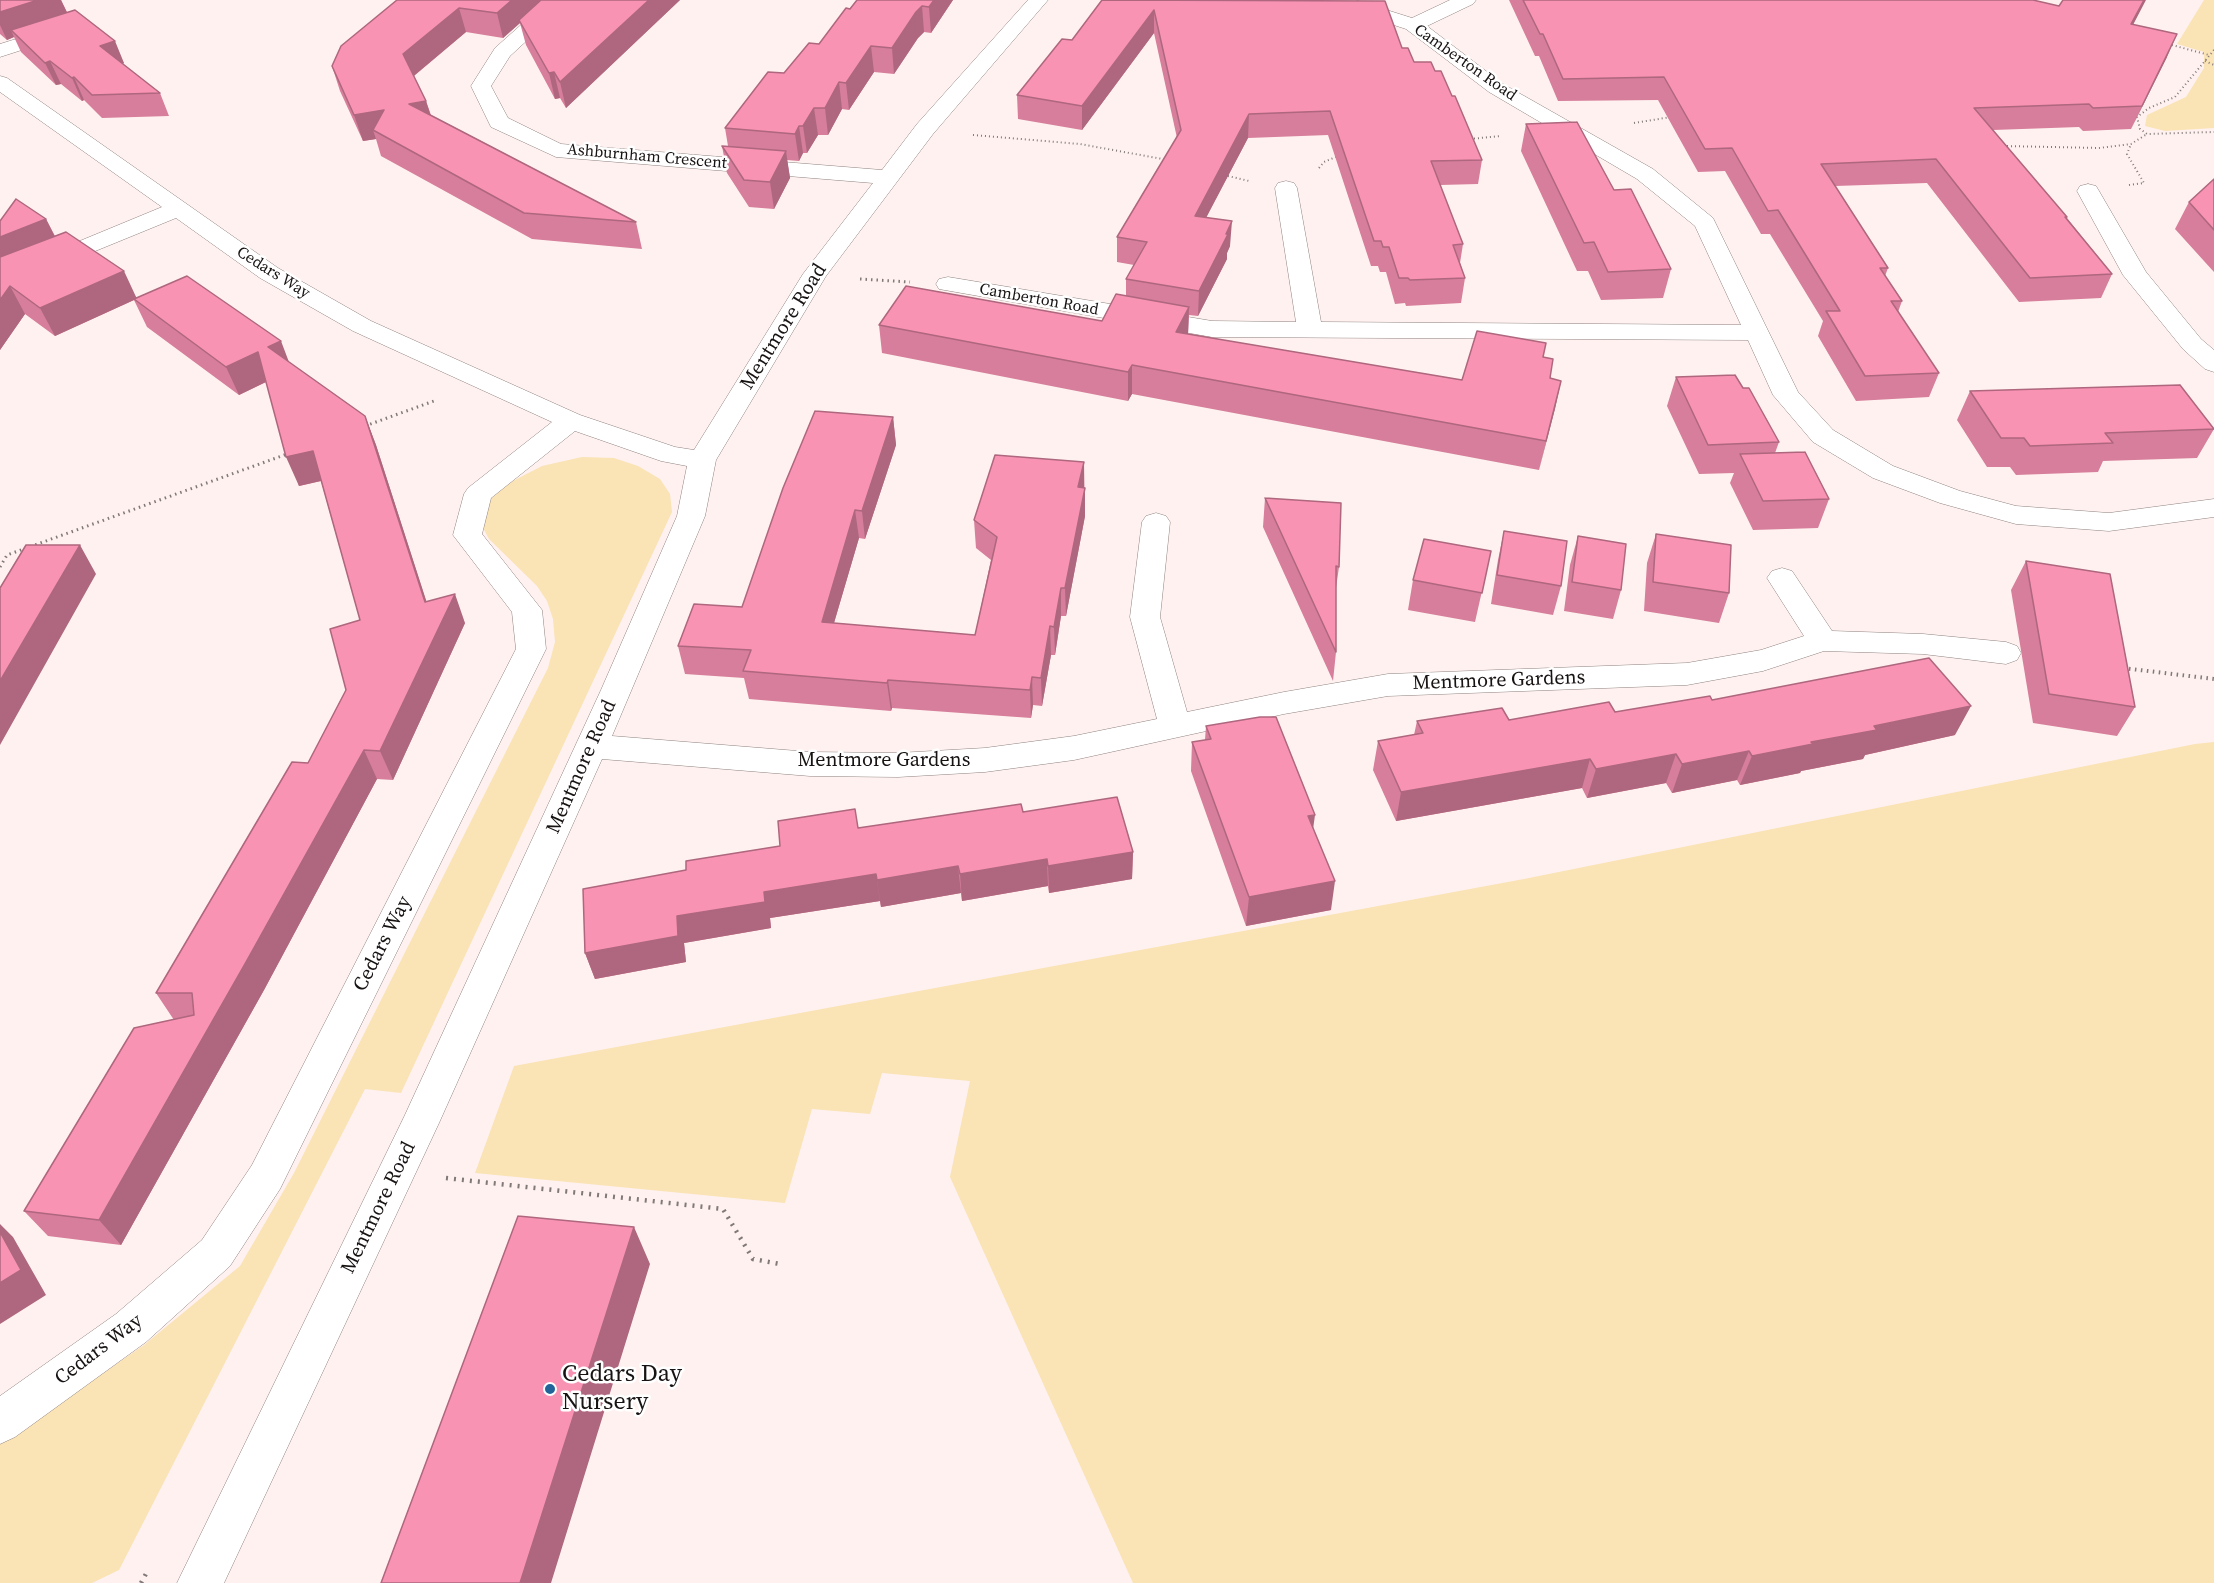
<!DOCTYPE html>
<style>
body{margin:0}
canvas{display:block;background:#fef1ef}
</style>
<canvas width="2214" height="1583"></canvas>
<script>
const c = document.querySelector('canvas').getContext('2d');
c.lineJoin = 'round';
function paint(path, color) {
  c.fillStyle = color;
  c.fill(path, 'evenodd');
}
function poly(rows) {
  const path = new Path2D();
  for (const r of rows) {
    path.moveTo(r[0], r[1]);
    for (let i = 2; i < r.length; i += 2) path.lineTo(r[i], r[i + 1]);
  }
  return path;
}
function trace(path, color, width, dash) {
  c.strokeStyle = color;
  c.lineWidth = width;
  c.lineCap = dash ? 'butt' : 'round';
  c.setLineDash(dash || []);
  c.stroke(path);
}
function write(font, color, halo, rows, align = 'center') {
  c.font = font + ' "Source Serif 4",serif';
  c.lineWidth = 5;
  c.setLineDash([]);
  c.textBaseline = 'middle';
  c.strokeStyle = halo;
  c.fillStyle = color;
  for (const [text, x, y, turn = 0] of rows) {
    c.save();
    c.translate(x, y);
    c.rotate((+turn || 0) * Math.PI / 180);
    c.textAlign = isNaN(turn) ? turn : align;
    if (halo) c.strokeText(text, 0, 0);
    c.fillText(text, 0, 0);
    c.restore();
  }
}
const green = poly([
 [2204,0,2214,0,2214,128,2165,131,2145,126,2147,115,2186,97,2204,68,2204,52,2177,44],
 [582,457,614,458,638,466,660,479,670,494,672,512,401,1093,365,1089,119,1570,92,1583,0,1583,0,1444,144,1345,240,1266,294,1173,548,668,555,642,553,619,547,601,537,586,489,539,480,522,485,504,507,484,542,466],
 [2214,742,2214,1583,1133,1583,950,1177,970,1081,882,1073,870,1114,812,1109,785,1203,475,1173,514,1066,1524,879,2195,744]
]);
const pathFar3 = poly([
 [2168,44,2209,55],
 [2214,50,2175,97,2149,108,2137,117,2140,129,2147,134,2214,132],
 [2205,61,2214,65],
 [1634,123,1671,117],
 [973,135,1080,144,1168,160],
 [1470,139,1501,136],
 [2003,146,2099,148,2131,144,2147,134],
 [1319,168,1324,162,1338,156],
 [1224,175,1249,181],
 [2129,185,2144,183,2127,154,2131,144]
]);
const pathFar2 = poly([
 [860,279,910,282],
 [365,426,434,401],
 [0,567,7,555,290,453]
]);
const pathFar1 = poly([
 [2123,668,2214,679]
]);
const path = poly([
 [446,1178,723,1209,753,1259,780,1264],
 [141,1583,148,1570]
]);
const street = poly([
 [549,0,571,0,510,56,491,86,508,118,561,144,882,170,917,124,1028,0,1048,0,933,134,826,276,716,460,705,516,612,736,810,752,898,753,985,748,1074,736,1157,719,1130,617,1142,522,1146,516,1156,513,1166,516,1170,522,1160,617,1187,712,1284,692,1388,674,1687,663,1761,650,1804,636,1767,578,1772,571,1782,568,1792,571,1832,631,1923,634,2006,642,2017,646,2021,653,2017,660,2006,664,1923,654,1824,651,1763,671,1687,685,1388,696,1284,714,1074,760,985,772,898,777,810,776,602,759,439,1123,224,1583,177,1583,404,1117,601,690,677,516,687,466,661,461,575,431,491,498,482,534,542,610,546,649,280,1189,230,1266,146,1342,15,1437,0,1444,0,1396,116,1314,202,1240,252,1165,516,649,512,612,453,535,464,494,468,488,552,422,353,331,260,278,176,218,0,290,0,274,162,207,0,92,0,76,7,78,278,268,371,321,580,415,675,447,694,450,803,274,873,183,556,157,491,127,471,86,495,48,549,0],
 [1314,0,1355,0,1412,18,1450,0,1476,0,1473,4,1427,26,1503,84,1653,169,1713,218,1798,392,1833,430,1893,466,1960,491,2016,506,2109,513,2214,499,2214,517,2109,531,2016,524,1940,503,1873,478,1813,442,1773,395,1748,340,1212,337,939,289,936,284,939,279,948,277,1212,321,1296,322,1275,188,1278,183,1286,181,1294,183,1297,188,1321,322,1741,325,1695,226,1637,179,1489,92,1406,29,1342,8,1317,4,1314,0],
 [61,25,68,27,71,31,68,35,0,57,0,44,61,25],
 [2088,184,2096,186,2099,191,2146,272,2201,339,2214,350,2214,372,2205,369,2183,349,2123,275,2077,191,2080,186,2088,184]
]);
const wall = poly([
 [0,0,61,0,67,12,124,63,123,64,160,93,169,116,102,118,84,100,82,101,61,84,56,85,21,52,14,37,7,40,0,34],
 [397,0,680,0,566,108,560,98,555,99,526,45,520,23,503,38,466,32,414,76,426,101,431,115,636,222,642,249,532,239,381,156,376,139,363,141,340,91,332,66],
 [857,0,953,0,931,33,924,32,918,38,894,74,874,72,849,110,842,109,828,135,818,135,807,153,803,153,799,161,787,160,790,178,774,209,749,207,727,173,722,146,728,146,725,128,784,73,819,44],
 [1102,0,1402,48,1414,62,1435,71,1452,96,1482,160,1478,184,1440,185,1463,244,1460,263,1465,278,1461,303,1406,306,1405,303,1395,304,1386,272,1380,272,1378,266,1371,266,1328,135,1248,138,1206,217,1230,246,1227,253,1227,259,1198,316,1189,315,1188,334,1462,380,1543,357,1550,378,1561,381,1539,470,1132,394,1128,401,882,353,879,325,1102,321,1126,296,1126,279,1134,265,1117,262,1117,237,1177,138,1154,33,1082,130,1018,119,1017,95,1072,40],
 [1509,0,2033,0,2133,24,2167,57,2131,129,2083,131,2079,127,1993,130,2067,217,2067,218,2112,274,2101,298,2019,302,1927,183,1835,186,1888,268,1885,276,1902,301,1898,312,1939,373,1929,397,1856,401,1818,336,1823,321,1770,234,1761,234,1725,171,1698,172,1658,100,1558,101,1539,56,1535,56],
 [1526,124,1614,190,1671,269,1663,298,1601,300,1588,271,1577,271,1521,151],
 [2214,179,2214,272,2175,229,2189,202],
 [46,219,55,236,136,297,289,362,365,416,376,445,426,601,465,623,393,780,377,779,264,990,121,1245,48,1236,24,1211,174,1020,156,993,308,763,346,690,360,620,321,481,299,486,266,382,239,395,147,327,134,300,55,336,25,314,0,350,0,221],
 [1676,377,1743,388,1779,442,1775,453,1829,499,1818,528,1753,530,1730,483,1734,473,1699,474,1667,406],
 [1970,391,2214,429,2197,458,2103,461,2098,472,2016,475,2010,467,1987,467,1957,420],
 [893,417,896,445,865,539,859,538,834,623,975,635,991,560,976,548,974,520,1084,462,1085,516,1066,616,1061,616,1055,655,1051,655,1042,706,1033,705,1031,718,892,708,891,711,749,699,744,678,685,674,678,646,742,607],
 [1265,498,1339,567,1336,588,1336,652,1333,681,1263,527],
 [1504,531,1561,586,1553,615,1491,604,1498,560],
 [1656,534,1729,593,1719,623,1644,611,1647,563],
 [1578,536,1621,590,1613,619,1564,611,1570,565],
 [1491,551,1475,622,1408,610,1413,580],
 [2026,561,2135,707,2117,736,2033,723,2011,590],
 [1712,700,1955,735,1865,755,1863,759,1801,771,1800,773,1740,785,1737,780,1672,793,1666,783,1587,798,1582,788,1396,821,1373,770,1378,741,1414,735,1417,721,1509,720,1615,712],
 [1206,726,1313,828,1331,910,1246,926,1191,771,1192,742,1205,740],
 [1023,812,1133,852,1132,879,1049,893,1048,886,962,901,961,893,881,907,880,901,770,918,771,928,684,943,686,962,595,979,585,953,686,870,858,828]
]);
const shadedWall = poly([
 [38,0,61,0,70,19,11,30,14,37,7,40,0,25,0,12],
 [512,0,546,0,519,20,520,23,503,38,497,13],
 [649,0,680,0,566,108,560,82],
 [934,0,953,0,931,33,929,7],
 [2144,0,2146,0,2122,46,2131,24],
 [922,6,924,32,918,38,894,74,892,48,916,12],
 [459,8,466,32,410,79,403,54],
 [1154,10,1154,33,1082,130,1082,106],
 [2177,34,2167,57,2131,129,2142,106],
 [115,41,124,63,109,68,100,46],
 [871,46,874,72,849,110,846,83],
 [50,61,61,84,56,85,45,63],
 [554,72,560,98,555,99,549,73],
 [74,77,84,100,82,101,72,78],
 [839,82,842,109,828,135,825,108],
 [426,101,434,126,409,104],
 [814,108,818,135,807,153,803,126],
 [384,110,373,130,376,139,363,141,354,115],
 [1249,114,1248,138,1194,241,1195,216],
 [799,126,803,153,799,161,795,134],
 [786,151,790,178,774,209,770,182],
 [46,219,60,247,0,272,0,237],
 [1232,221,1230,246,1227,253,1227,259,1198,316,1199,291],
 [124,271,137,299,134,299,134,300,55,336,40,308],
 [10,286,25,314,0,350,0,300],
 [1189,307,1188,335,1176,332],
 [281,341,292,370,268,347],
 [258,352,270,380,239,395,226,367],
 [1132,365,1132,394,1128,401,1128,372],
 [1561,381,1555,409,1539,470,1546,441],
 [365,416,376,445,436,631,425,602],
 [893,417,896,445,865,539,862,511],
 [313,451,325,480,299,486,286,457],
 [1084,462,1084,490,1078,487],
 [1085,488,1085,516,1066,616,1065,588],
 [855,510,859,538,826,650,822,622],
 [80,545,96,574,0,745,0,681],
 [1061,588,1061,616,1055,655,1054,627],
 [455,594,465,623,393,780,380,751],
 [1050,626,1051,655,1042,706,1041,678],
 [1032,677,1033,705,1031,718,1030,690],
 [888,680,892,708,891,711,887,683],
 [1971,706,1955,735,1865,755,1863,759,1801,771,1800,773,1740,785,1752,756,1874,726],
 [364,750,377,779,264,990,121,1245,99,1220],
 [1749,751,1737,780,1672,793,1682,764],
 [1676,754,1666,783,1587,798,1596,769],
 [1590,759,1582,788,1396,821,1401,792],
 [1315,815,1311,844,1308,816],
 [1133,852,1132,879,1049,893,1048,866],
 [1047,859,1048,886,962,901,960,874],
 [958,866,961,893,881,907,877,880],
 [876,874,880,901,770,918,771,928,684,943,686,962,595,979,585,953,677,916,764,892],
 [1335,881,1331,910,1246,926,1249,897],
 [0,1224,13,1237,46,1295,0,1324],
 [634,1227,650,1264,551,1583,520,1583]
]);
const building = poly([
 [0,0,38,0,0,12,0,0],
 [397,0,512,0,497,13,459,8,403,54,426,101,409,104,636,222,524,213,373,130,384,110,354,115,332,66,341,46,397,0],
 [541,0,649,0,560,82,554,72,549,73,519,20,541,0],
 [857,0,934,0,929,7,922,6,916,12,892,48,871,46,846,83,839,82,825,108,814,108,803,126,799,126,795,134,725,128,768,72,784,73,809,43,819,44,846,8,850,9,857,0],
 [1102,0,1385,1,1402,48,1408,48,1414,62,1431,62,1435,71,1441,71,1452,96,1455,96,1482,160,1431,161,1463,244,1453,245,1465,278,1410,280,1408,278,1399,278,1389,247,1383,247,1381,241,1374,241,1330,111,1249,114,1195,216,1232,221,1226,234,1228,234,1199,291,1126,279,1147,242,1117,237,1181,130,1154,10,1082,106,1017,95,1062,39,1072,40,1102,0],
 [1523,0,2033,0,2059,6,2063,0,2144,0,2131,24,2177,34,2142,106,2093,108,2089,104,1974,108,2067,217,2065,217,2112,274,2030,278,1936,159,1821,164,1888,268,1880,268,1902,301,1891,301,1939,373,1865,376,1826,311,1840,311,1778,210,1768,211,1732,148,1705,149,1664,77,1563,79,1543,34,1540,34,1523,0],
 [75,10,115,41,100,46,160,93,92,95,74,77,72,78,50,61,45,63,11,30,75,10],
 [1577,122,1614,190,1631,189,1671,269,1608,272,1594,242,1584,243,1526,124,1577,122],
 [722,146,786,151,770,182,744,180,722,146],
 [2214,179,2214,230,2189,202,2214,179],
 [16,199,46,219,0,237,0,221,16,199],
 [66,232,124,271,40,308,10,286,0,300,0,257,66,232],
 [187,276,281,341,268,347,365,416,425,602,455,594,380,751,364,750,246,962,99,1220,24,1211,134,1028,194,1015,192,993,156,993,292,762,308,763,346,690,330,629,360,620,313,451,286,457,258,352,226,367,134,299,187,276],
 [906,286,1102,321,1116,294,1189,307,1176,332,1462,380,1477,331,1546,343,1543,357,1553,359,1550,378,1561,381,1546,441,1132,365,1128,372,879,325,906,286],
 [1735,375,1743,388,1749,388,1779,442,1708,445,1676,377,1735,375],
 [2180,385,2214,429,2105,433,2113,443,2030,446,2024,438,2001,438,1970,391,2180,385],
 [815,411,893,417,862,511,855,510,822,622,975,635,997,537,974,520,995,455,1084,462,1078,487,1085,488,1065,588,1061,588,1054,627,1050,626,1041,678,1032,677,1030,690,888,680,887,683,743,671,751,650,678,646,694,604,742,607,783,488,815,411],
 [1805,452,1829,499,1763,501,1740,454,1805,452],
 [1265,498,1341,503,1339,567,1336,566,1336,652,1265,498],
 [1504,531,1567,541,1561,586,1497,575,1504,531],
 [1656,534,1731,545,1729,593,1653,582,1656,534],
 [1578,536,1626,544,1621,590,1572,582,1578,536],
 [1424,539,1491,551,1482,593,1413,580,1424,539],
 [26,545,80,545,0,681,0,588,26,545],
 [2026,561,2110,574,2135,707,2049,694,2026,561],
 [1929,658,1971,706,1874,726,1877,730,1811,742,1813,744,1752,756,1749,751,1682,764,1676,754,1596,769,1590,759,1401,792,1378,741,1423,733,1417,721,1502,708,1509,720,1609,702,1615,712,1710,696,1712,700,1929,658],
 [1260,717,1276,717,1315,815,1308,816,1335,881,1249,897,1192,742,1211,739,1206,726,1260,717],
 [1117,797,1133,852,1048,866,1047,859,960,874,958,866,877,880,876,874,764,892,765,902,677,916,678,936,585,953,583,889,686,870,686,861,780,846,778,821,855,809,858,828,1021,804,1023,812,1117,797],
 [518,1216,634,1227,520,1583,381,1583,518,1216],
 [0,1232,21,1270,0,1283,0,1232]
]);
const markers = [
 [550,1389,6,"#216499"]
];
const farStreetnames = [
 ["Camberton Road",1465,63,35],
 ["Ashburnham Crescent",647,157,5],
 ["Cedars Way",273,273,32],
 ["Camberton Road",1039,300,10]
];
const streetNames = [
 ["Mentmore Road",784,327,-58],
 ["Mentmore Gardens",1499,681,-2],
 ["Mentmore Gardens",884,761],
 ["Mentmore Road",582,767,-66],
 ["Cedars Way",383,944,-63],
 ["Mentmore Road",379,1208,-64],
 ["Cedars Way",99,1350,-37]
];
const nearPoinames = [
 ["Cedars Day",562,1375],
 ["Nursery",562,1403]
];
paint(green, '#fae3b5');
trace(street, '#8f8381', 1);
trace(pathFar3, '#817978', 2, [1, 3]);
trace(pathFar2, '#817978', 3, [1.5, 4]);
trace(pathFar1, '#817978', 4, [1.5, 4.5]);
trace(path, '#817978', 4.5, [2, 6]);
paint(street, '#fff');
paint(wall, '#d67e9b');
paint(shadedWall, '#ae677e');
paint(building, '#f993b4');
trace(building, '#ae677e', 1.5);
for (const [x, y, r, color] of markers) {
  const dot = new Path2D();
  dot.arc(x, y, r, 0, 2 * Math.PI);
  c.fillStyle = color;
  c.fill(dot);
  trace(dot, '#fff', 2);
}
write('16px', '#171312', '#fff', farStreetnames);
write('20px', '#171312', '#fff', streetNames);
write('24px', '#171312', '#fff', nearPoinames, 'left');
</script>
